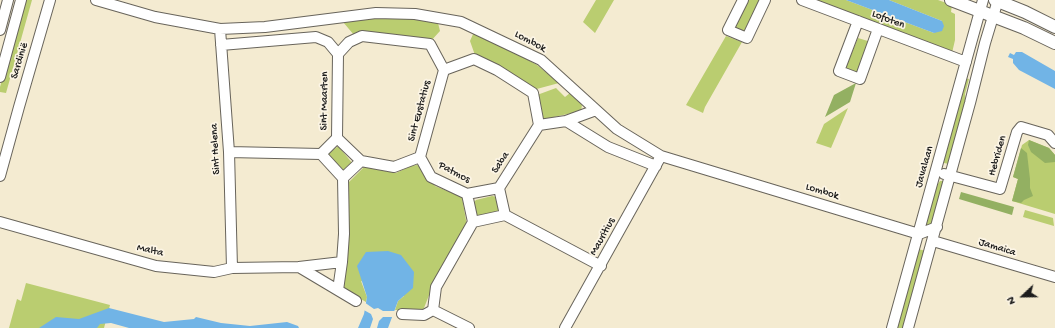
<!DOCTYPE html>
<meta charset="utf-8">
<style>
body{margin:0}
#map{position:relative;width:1055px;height:328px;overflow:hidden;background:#f4ebd1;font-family:"Gochi Hand",sans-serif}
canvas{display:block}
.north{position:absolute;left:1003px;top:276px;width:40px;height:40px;-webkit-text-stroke:3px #fcf5e5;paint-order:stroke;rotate:248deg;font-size:11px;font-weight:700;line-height:16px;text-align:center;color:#1c1c1c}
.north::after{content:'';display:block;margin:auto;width:14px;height:18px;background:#1c1c1c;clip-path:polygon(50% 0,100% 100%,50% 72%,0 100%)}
</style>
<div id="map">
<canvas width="1055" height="328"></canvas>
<div class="north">N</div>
</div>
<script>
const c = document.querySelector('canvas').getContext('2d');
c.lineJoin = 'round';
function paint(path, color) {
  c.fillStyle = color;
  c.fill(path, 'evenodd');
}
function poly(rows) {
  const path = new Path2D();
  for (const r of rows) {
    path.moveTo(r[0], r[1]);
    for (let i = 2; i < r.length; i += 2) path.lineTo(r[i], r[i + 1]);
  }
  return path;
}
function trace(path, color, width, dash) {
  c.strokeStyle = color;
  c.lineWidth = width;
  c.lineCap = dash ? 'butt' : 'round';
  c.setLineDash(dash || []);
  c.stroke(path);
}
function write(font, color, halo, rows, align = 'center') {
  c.font = font + ' "Gochi Hand",sans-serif';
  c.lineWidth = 3.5;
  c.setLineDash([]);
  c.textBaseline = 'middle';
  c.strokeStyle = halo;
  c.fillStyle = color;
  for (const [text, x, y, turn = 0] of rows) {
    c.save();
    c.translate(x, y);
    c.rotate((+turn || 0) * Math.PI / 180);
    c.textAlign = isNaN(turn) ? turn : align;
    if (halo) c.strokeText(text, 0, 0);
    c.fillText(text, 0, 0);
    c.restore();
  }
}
const green = poly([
 [24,0,32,0,6,93,0,92,0,87],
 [596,0,614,0,595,33,583,22],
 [748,0,758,0,762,1,745,33,733,27],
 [813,0,846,0,934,33,942,21,889,0,938,0,952,5,951,12,955,14,955,40,952,53],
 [373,18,413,19,438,23,440,31,430,42,371,33,356,33,354,35,343,22],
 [474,32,504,46,537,65,559,83,533,90,476,58,470,41],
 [726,36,742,42,705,107,703,113,686,105],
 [858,38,871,42,859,73,856,73,847,70,846,67],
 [965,78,969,79,965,94,966,108,949,164,944,163,942,160],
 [556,88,565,97,570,93,582,105,581,111,545,119,542,117,537,95],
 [848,108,831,148,816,143,824,124],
 [1029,140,1049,148,1055,155,1055,214,1012,201,1018,179,1013,177,1022,145],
 [337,147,339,147,353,164,343,171,329,155,329,153],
 [417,165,424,168,435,186,462,197,467,226,433,285,424,308,421,311,395,310,398,301,404,296,361,281,367,297,366,302,342,288,349,230,347,184,364,167,396,173,411,166],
 [940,181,943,181,934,222,924,230,934,189],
 [492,196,497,197,500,208,499,210,497,212,479,216,476,215,474,202,476,200],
 [1025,210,1053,218,1054,226,1023,217],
 [918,249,926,251,904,328,896,328],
 [26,283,110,305,104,328,9,328,17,299,21,301]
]);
const forest = poly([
 [856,83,850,102,825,117,834,95],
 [1029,140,1049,148,1055,155,1055,162,1045,163,1031,152,1028,145],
 [1021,148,1027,153,1030,179,1030,188,1033,196,1024,200,1021,203,1012,201,1018,179,1013,177],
 [961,192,1014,207,1012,215,959,199]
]);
const water = poly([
 [846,0,889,0,942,21,944,26,942,31,934,33],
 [1016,52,1022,52,1055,71,1055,89,1019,70,1013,63,1013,59,1008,57,1010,53,1014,55],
 [388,251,401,255,414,272,413,288,398,301,388,328,358,328,364,314,367,297,357,266,366,252],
 [109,308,164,322,194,319,196,317,221,323,250,326,287,322,298,326,299,328,129,328,111,323,100,324,97,328,39,328,56,317,79,319]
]);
const pier = poly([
 [364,302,374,309,378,308,383,311,396,311,394,317,383,317,379,321,377,328,370,328,373,319,371,314,362,309]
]);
const minor = poly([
 [96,0,155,17,220,29,265,27,376,13,415,14,461,22,541,60,617,129,661,156,919,234,937,227],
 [743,0,728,30,747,38,765,0],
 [802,0,966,62],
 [858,21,839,71,860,79,878,29],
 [220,29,229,152,232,268],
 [0,30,8,0],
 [221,45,316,37,328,42,338,54,349,42,362,36,430,44,444,70,474,59,497,70,533,93,539,125,499,188,505,215,473,222,436,287,433,310],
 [338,54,337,138,361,161,343,178,344,234,342,262,338,290],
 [0,77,21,0],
 [566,121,596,110],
 [539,125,566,121,608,147,656,166],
 [229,152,321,154,337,138],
 [321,154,343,178],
 [420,157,444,70],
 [361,161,394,167,420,157,431,177,467,194,499,188],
 [944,174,1000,189,1017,132,1021,127,1048,135,1055,143],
 [0,176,19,107,50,0],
 [467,194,473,222],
 [505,215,601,266],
 [0,222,156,266,214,272,232,268,299,267,356,301],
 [933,241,1055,277],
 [299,267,342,262],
 [402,314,424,315,433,310,469,328],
 [565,328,661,156],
 [892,328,983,0],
 [908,328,970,103,985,43,998,0]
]);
const tertiary = poly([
 [951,0,1024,28,1055,43],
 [995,0,1025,12,1055,27]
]);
const streetNames = [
 ["Lofoten",888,20,21],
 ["Lombok",530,42,28],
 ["Sardinië",20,61,-73],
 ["Sint Maarten",325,101,-89],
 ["Sint Eustatius",420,111,-75],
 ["Sint Helena",216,149,-93],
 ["Hebriden",998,156,-74],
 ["Saba",501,163,-57],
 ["Javalaan",925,167,-74],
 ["Patmos",454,173,28],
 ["Lombok",822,192,17],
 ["Mauritius",603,237,-61],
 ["Jamaica",997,248,17],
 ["Malta",150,251,13]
];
paint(green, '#bacd70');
paint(forest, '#93b062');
paint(water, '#71b4e6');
paint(pier, '#f4ebd1');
trace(minor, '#68645b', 12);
trace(tertiary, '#68645b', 14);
trace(minor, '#fff', 10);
trace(tertiary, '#fff', 12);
write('11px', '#1c1c1c', '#fcf5e5', streetNames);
</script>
